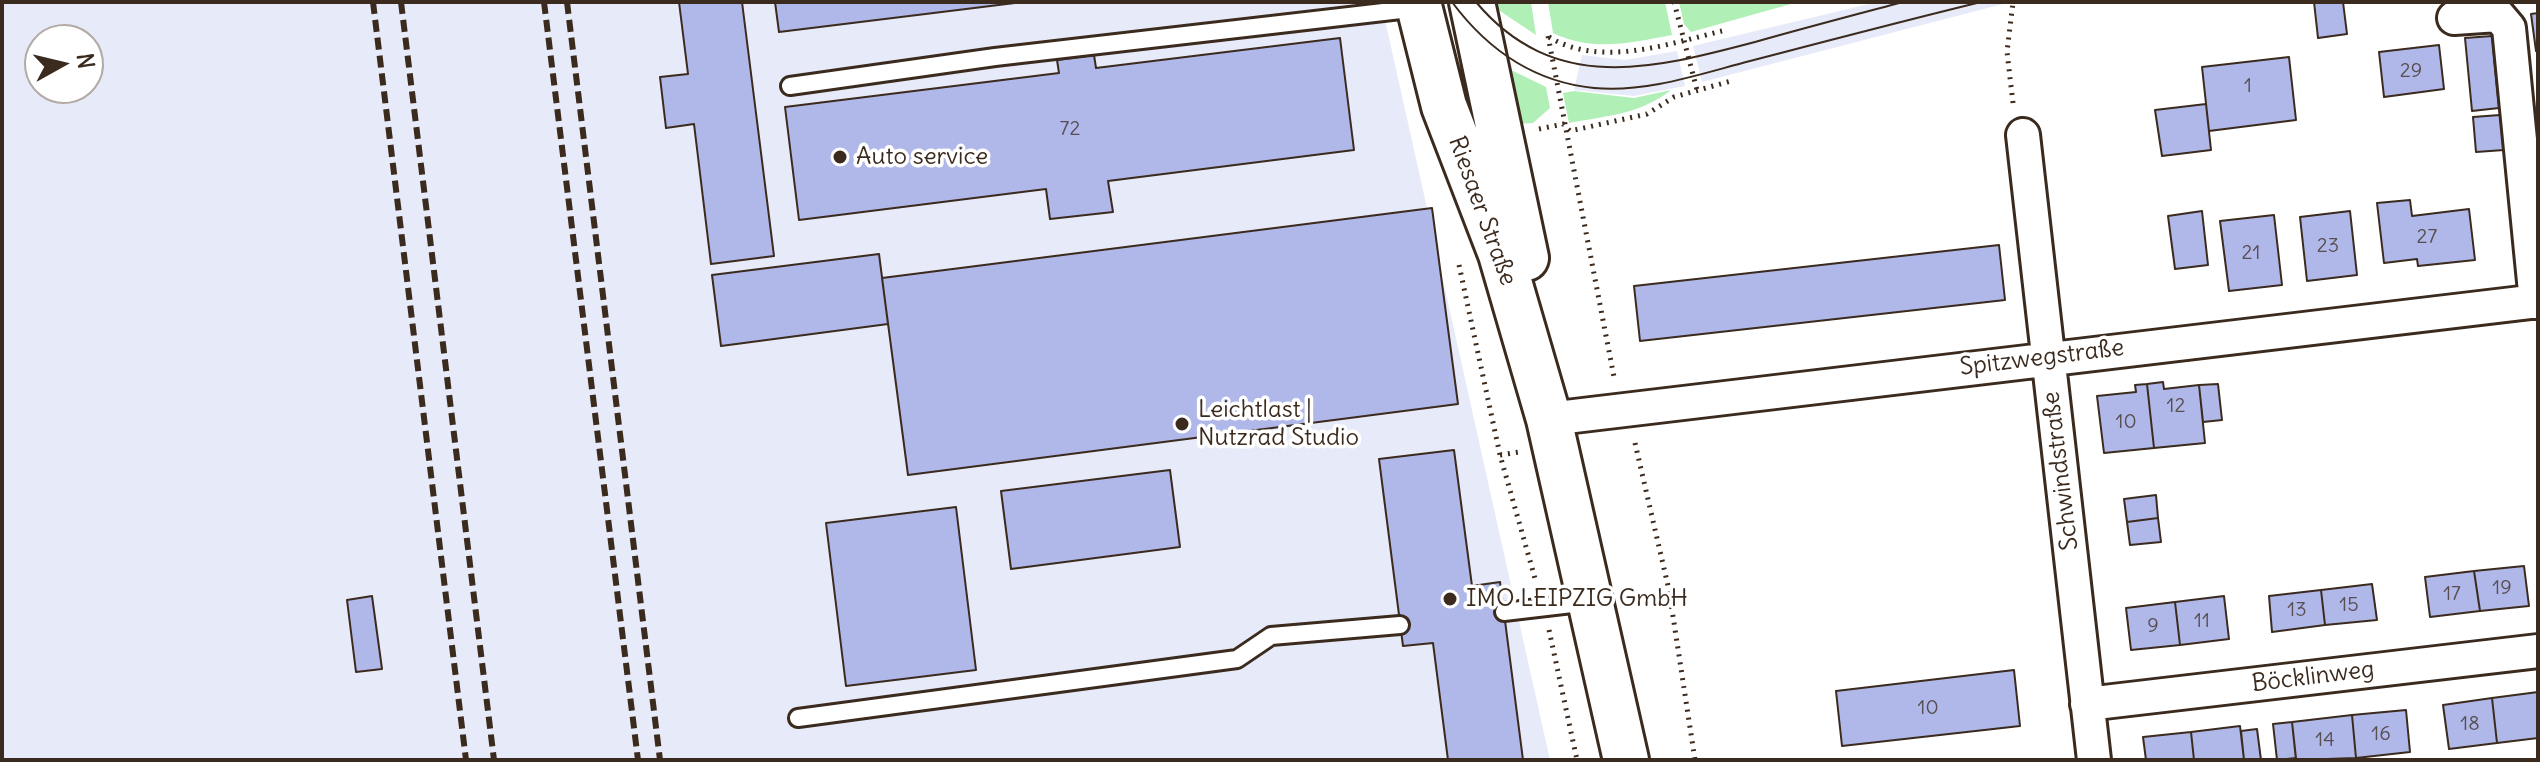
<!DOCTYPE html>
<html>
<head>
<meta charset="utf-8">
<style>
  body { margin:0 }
  #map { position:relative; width:2540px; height:762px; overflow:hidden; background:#fff; font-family:Delius,sans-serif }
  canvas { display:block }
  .frame { position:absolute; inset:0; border:4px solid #3b2a1e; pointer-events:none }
  .north { position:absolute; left:24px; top:24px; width:80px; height:80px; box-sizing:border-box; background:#fff; border:2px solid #b1aaa5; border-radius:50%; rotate:82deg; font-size:22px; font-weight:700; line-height:32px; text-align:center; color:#3b2a1e }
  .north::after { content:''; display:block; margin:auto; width:28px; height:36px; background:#3b2a1e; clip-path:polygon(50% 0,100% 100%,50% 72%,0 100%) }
</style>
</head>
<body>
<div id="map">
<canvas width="2540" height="762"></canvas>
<div class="frame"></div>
<div class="north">N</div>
</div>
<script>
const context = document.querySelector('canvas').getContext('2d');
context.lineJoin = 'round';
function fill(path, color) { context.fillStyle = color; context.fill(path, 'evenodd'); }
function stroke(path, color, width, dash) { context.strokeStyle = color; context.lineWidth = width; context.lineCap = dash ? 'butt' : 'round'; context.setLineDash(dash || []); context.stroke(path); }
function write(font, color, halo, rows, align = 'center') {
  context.font = font + ' Delius,sans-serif'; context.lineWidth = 7; context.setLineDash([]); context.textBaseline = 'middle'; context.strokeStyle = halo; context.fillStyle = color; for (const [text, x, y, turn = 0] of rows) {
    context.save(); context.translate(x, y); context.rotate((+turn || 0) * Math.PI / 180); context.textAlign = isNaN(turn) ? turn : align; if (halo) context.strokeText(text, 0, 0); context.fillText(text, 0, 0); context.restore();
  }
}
const built = new Path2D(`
  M2,2H1381L1550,760H2ZM40,40H88V88H40Z
  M1877,2L2007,3L1702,82L1693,46Z
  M1677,51L1685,86L1634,96L1574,90L1582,55L1625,60Z`);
const green = new Path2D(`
  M1496,2H1531L1536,35L1494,7Z
  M1548,2H1665L1672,35C1630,43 1593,52 1553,33Z
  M1679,2H1798L1691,32L1684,24Z
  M1507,68L1546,87L1550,108L1533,123L1515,124Z
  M1671,90C1641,114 1606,116 1569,123L1563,93L1574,91L1634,98Z`);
const building = new Path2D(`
  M679,2H742L774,256L711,264L694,124L666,128L660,77L688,74Z
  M775,2H1023L779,32Z
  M2314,2H2343L2347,34L2318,38Z
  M2538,13V51H2536L2531,14Z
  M2492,36L2499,108L2472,111L2465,38Z
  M1340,38L1354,150L1108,181L1113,212L1050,219L1046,189L799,220L785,107L1059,73L1057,60L1094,55L1096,68Z
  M2439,45L2444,89L2384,97L2379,52Z
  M2289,57L2296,120L2209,131L2202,67Z
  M2206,104L2211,150L2162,156L2155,110Z
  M2500,115L2504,150L2476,152L2473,117Z
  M2410,200L2412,216L2469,209L2475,260L2418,266L2417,259L2384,263L2377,203Z
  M1432,208L1458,404L908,475L882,278Z
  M2202,211L2208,265L2175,269L2168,216Z
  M2350,211L2357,275L2307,281L2300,217Z
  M2274,215L2282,285L2229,291L2220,221Z
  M1999,245L2005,300L1640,341L1634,286Z
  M879,254L888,324L721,346L712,275Z
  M2163,382L2164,389L2199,385L2205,443L2154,448L2147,384Z
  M2147,384L2154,448L2104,453L2097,396L2136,392L2135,385Z
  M2218,384L2222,420L2203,422L2199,385Z
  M1454,450L1472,586L1500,582L1523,760H1448L1433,643L1403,646L1379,459Z
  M1170,470L1180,547L1011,569L1001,491Z
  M2156,495L2158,518L2127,522L2124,499Z
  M956,507L976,670L846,686L826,523Z
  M2158,518L2161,542L2130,545L2127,522Z
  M2524,566L2529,606L2480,611L2474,571Z
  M2474,571L2480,611L2430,617L2425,577Z
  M2372,584L2377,620L2325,625L2321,590Z
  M2321,590L2325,625L2272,632L2269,596Z
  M372,596L382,669L356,672L347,600Z
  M2224,596L2229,639L2180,645L2175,602Z
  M2175,602L2180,645L2131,650L2126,608Z
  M2014,670L2020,726L1842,746L1836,691Z
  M2538,692V738L2497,743L2492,698Z
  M2492,698L2497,743L2449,749L2443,705Z
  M2406,710L2410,752L2356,758L2352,715Z
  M2352,715L2356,758L2296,760L2292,722Z
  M2292,722L2296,758L2277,760L2273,724Z
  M2240,726L2244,760H2194L2191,732Z
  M2257,729L2261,760H2244L2241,731Z
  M2191,732L2194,760H2146L2143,737Z`);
const path = new Path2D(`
  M1674,2L1697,90
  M1548,36L1614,377
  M1549,37C1600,68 1668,44 1722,31
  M2013,103L2007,52L2013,2
  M1539,129L1563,124L1570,131L1647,114L1674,97L1731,81
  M1459,265L1500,455L1536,582
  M1635,443L1669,590L1695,760
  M1500,455L1519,452
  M1549,630L1577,760`);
const service = new Path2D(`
  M790,86L995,57L1418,8
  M1504,612L1589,602
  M798,718L1237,659L1271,636L1400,625`);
const minor = new Path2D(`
  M2454,18L2498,15L2509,28L2536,302
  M2023,135L2094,760
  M1549,419L2538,301
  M2087,704L2538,651`);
const secondary = new Path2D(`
  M1418,2L1444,106L1501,254L1549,419L1626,760
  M1472,2L1526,258`);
const tram = new Path2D(`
  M1452,2C1487,49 1534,82 1594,88C1646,93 1700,74 1750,61C1827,41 1903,21 1981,2
  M1476,2C1554,95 1653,69 1755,42C1804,28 1854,15 1903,2`);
const rail = new Path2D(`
  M373,2L466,760
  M401,2L494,760
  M544,2L638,760
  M567,2L660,760`);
const markers = [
  [840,157,8,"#3b2a1e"],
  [1182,424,8,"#3b2a1e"],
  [1450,599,8,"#3b2a1e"]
];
const numberNames = [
  ["29",2411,71],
  ["1",2248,86],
  ["72",1070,129],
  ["27",2427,237],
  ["23",2328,246],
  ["21",2251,253],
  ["12",2176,406],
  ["10",2126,422],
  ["19",2502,588],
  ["17",2452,594],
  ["15",2349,605],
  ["13",2297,610],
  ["11",2202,621],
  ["9",2153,626],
  ["10",1928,708],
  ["18",2470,724],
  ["16",2381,734],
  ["14",2325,740]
];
const poiNames = [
  ["Auto service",856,157],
  ["Leichtlast |",1198,410],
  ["Nutzrad Studio",1198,438],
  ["IMO LEIPZIG GmbH",1466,599]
];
const streetNames = [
  ["Riesaer Straße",1482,211,70],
  ["Spitzwegstraße",2042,358,-7],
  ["Schwindstraße",2061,471,-97],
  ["Böcklinweg",2313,677,-7]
];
fill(built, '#e7eaf8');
fill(green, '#b0f0b7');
fill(building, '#b0b8e9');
stroke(building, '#3b2a1e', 2);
stroke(service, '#3b2a1e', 22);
stroke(minor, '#3b2a1e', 38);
stroke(secondary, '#3b2a1e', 50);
stroke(path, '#3b2a1e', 5, [2, 6]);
stroke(service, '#fff', 16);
stroke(minor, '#fff', 32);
stroke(secondary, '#fff', 44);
stroke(tram, '#3b2a1e', 2);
stroke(rail, '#3b2a1e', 6, [12, 6]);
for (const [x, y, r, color] of markers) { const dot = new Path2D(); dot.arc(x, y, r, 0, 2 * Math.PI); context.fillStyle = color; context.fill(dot); stroke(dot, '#fff', 3); }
write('20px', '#584e51', null, numberNames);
write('24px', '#3b2a1e', '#fff', poiNames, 'left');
write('24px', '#3b2a1e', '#fff', streetNames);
</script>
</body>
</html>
